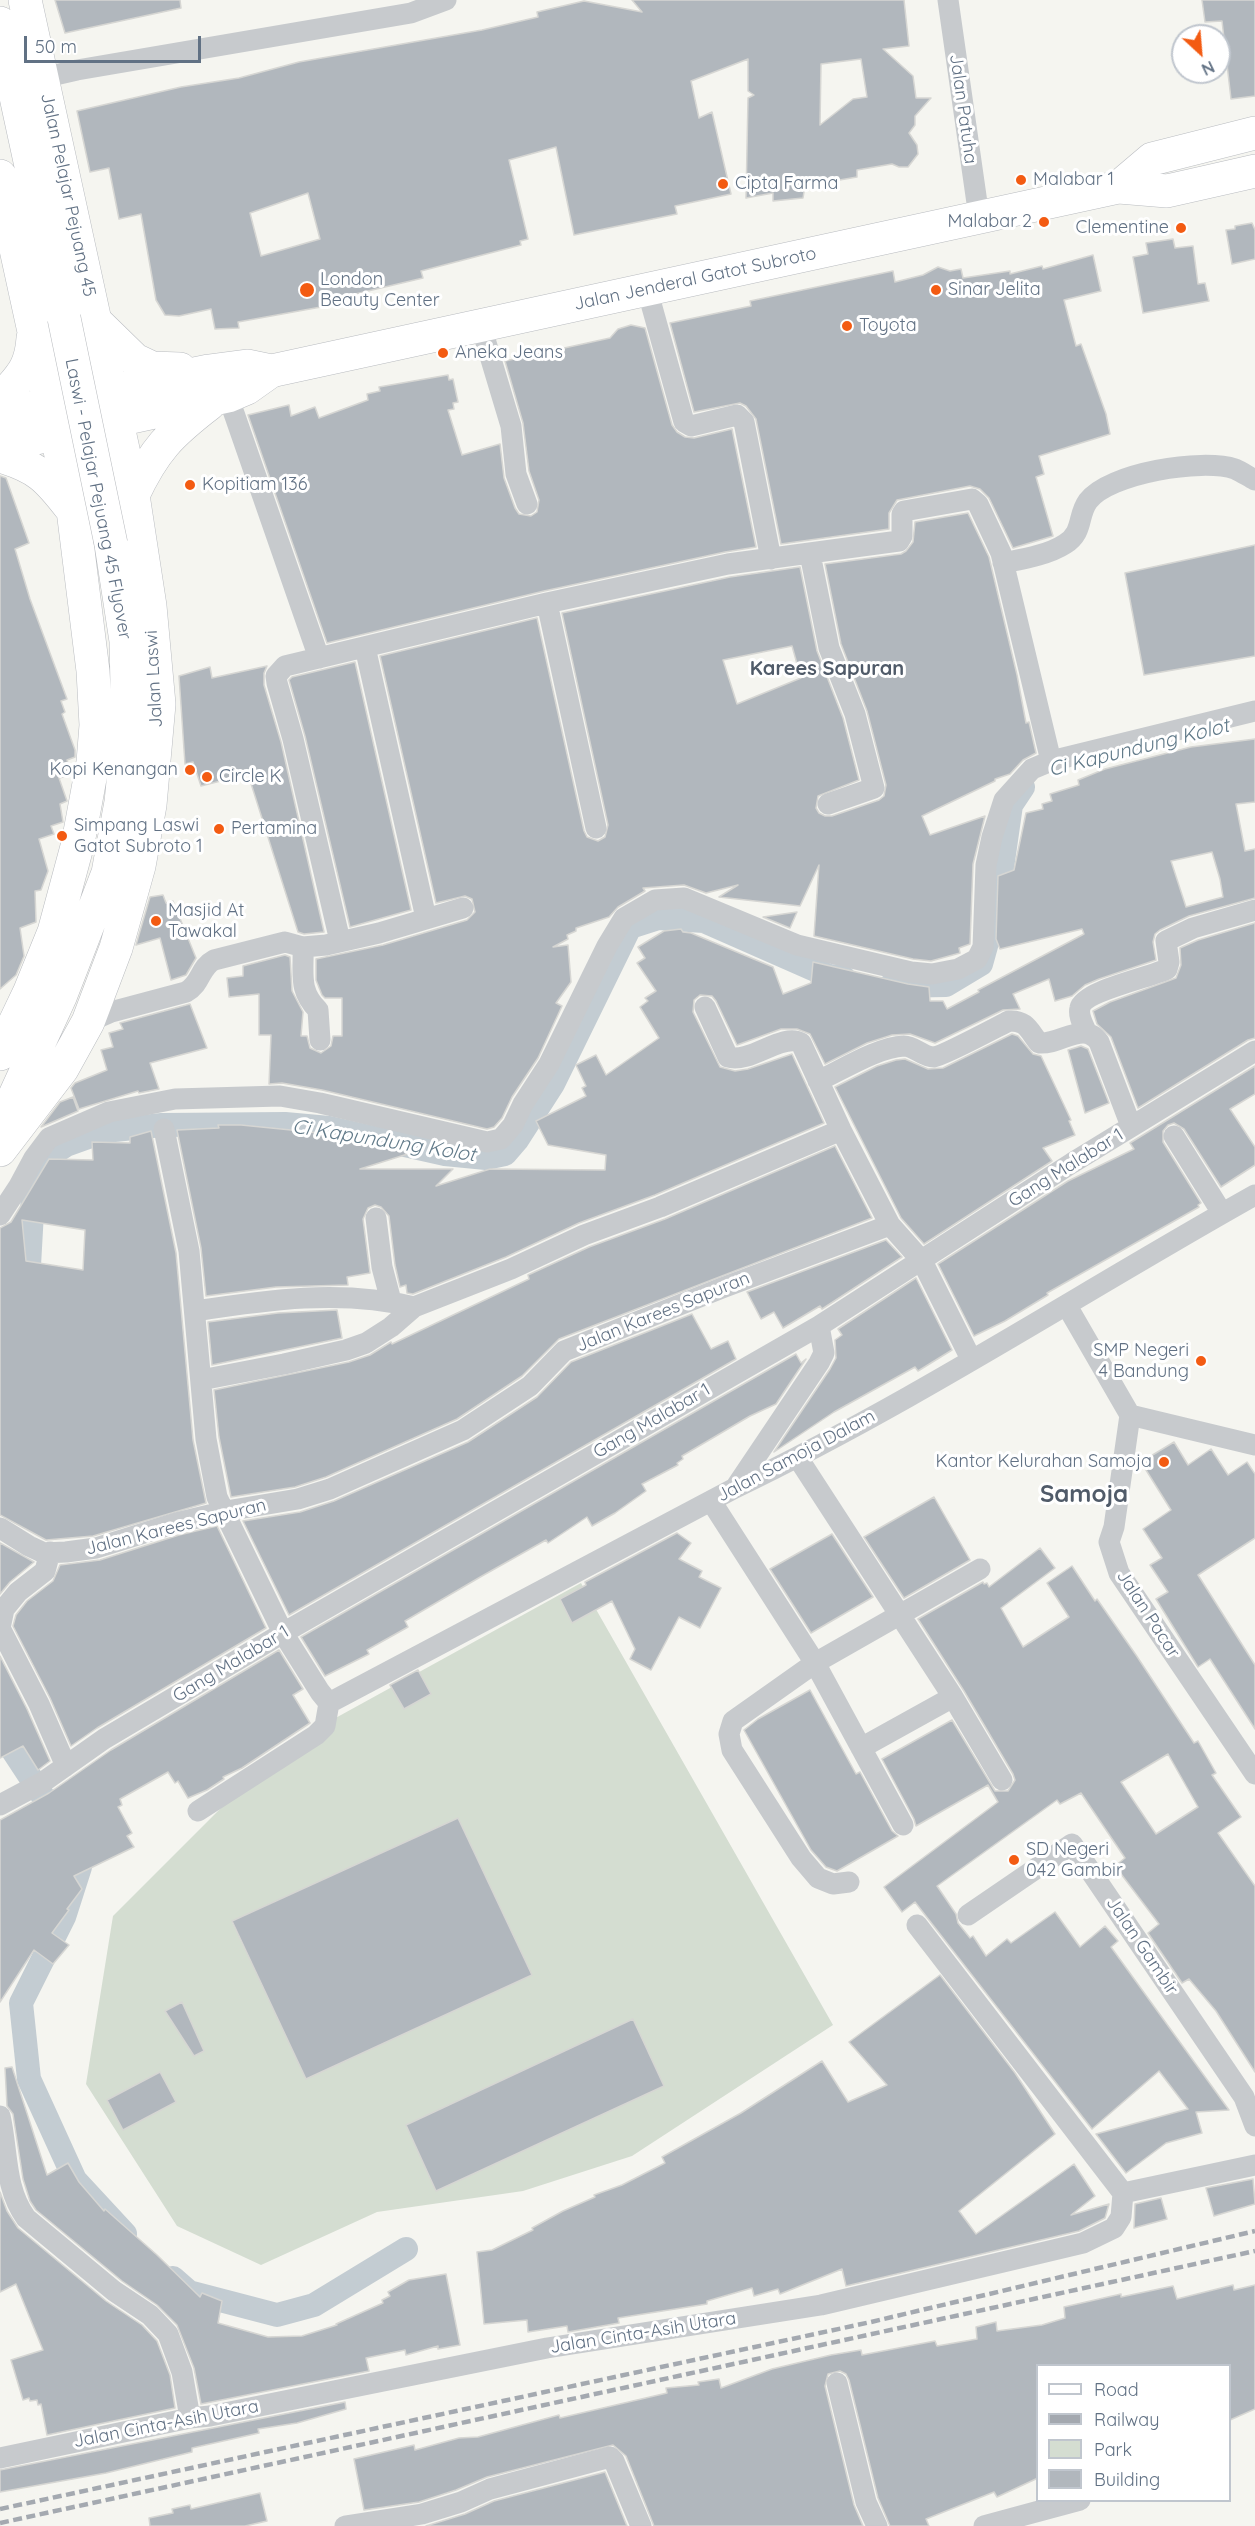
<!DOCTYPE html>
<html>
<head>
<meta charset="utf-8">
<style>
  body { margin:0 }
  #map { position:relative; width:1255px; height:2526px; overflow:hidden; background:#f5f5f0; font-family:Quicksand,sans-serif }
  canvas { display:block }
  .legend { position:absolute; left:1036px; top:2364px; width:195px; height:138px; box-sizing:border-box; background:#fff; border:2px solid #c0c6ce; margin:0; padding:8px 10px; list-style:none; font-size:18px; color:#617184 }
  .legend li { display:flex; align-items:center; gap:12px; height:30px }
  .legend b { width:30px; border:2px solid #c0c6ce }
  .north { position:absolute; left:1171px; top:24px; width:60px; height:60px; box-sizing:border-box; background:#fff; border:2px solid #c0c6ce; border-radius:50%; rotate:154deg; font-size:16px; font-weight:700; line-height:24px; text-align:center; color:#617184 }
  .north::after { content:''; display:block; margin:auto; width:21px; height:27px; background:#f35b12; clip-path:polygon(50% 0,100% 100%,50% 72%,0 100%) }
  .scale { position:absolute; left:24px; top:36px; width:177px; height:27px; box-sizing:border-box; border:3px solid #617184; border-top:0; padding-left:8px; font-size:18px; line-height:21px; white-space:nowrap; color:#617184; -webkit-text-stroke:4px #fff; paint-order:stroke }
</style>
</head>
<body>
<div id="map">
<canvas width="1255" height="2526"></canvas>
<ul class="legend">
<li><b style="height:8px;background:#fff"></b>Road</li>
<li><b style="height:8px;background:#a4a9b0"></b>Railway</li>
<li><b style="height:16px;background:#d4ddd1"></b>Park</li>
<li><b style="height:16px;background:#b1b7bd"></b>Building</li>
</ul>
<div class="north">N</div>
<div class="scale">50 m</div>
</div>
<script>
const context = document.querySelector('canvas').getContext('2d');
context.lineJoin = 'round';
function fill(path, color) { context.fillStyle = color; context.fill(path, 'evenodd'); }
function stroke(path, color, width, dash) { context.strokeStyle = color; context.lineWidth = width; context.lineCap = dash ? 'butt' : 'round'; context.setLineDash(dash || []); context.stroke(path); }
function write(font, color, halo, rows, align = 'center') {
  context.font = font + ' Quicksand,sans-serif'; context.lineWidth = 6; context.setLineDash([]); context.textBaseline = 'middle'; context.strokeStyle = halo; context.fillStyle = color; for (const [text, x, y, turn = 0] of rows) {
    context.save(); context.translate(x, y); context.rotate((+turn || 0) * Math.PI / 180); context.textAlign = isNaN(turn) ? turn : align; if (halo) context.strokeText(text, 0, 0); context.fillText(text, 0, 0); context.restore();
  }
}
const green = new Path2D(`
  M581,1583L833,2025L632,2156L523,2191L377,2212L261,2265L177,2226L86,2084L113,1916L281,1748ZM458,1818L488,1884L352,1867ZM339,1872L369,1939L263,1987L232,1922ZM501,1909L532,1975L395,1957ZM512,2076L436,2191L406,2125Z`);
const canal = new Path2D(`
  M890,986L946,985L981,964L996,910L1011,805L1023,787
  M0,1329L23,1319L27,1301L33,1194L45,1159L66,1145L105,1131L162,1125L285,1124L329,1128L445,1154L486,1158L505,1154L517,1140L553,1084L630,927L658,918L704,921L829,976L844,978
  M0,1731L48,1804
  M70,1846L80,1867L64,1917L21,2003L29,2079L75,2180L125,2234
  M173,2278L189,2292L277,2315L314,2305L406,2249`);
const building = new Path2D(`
  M55,0H180L181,8L65,33Z
  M632,0H904L909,46L883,49L913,76L916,98H931L915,116V125L909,133L917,145L918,154L908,167H899L892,164L857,170V177L805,186L803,198L773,201V193L746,198L748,98L754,95L748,91V59L691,81L699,118L712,112L731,194L675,206L677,214L574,235L556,147L509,160L528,239L520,241L521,245L421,271L423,278L330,300L332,305L238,322L239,328L215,329L211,309L179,316L165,315L156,300L141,214L119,219L109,168L90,172L77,111L181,87L239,78L299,62L482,30L538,17L537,12L584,1L642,12ZM861,59L867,97L853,99L820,125L821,64ZM308,193L320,239L261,256L250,213Z
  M1202,0H1255V96L1231,99L1222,21L1205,22Z
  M1252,223L1255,230V259L1232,264L1226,230L1235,229V226Z
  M1173,239L1175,248L1193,246L1198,284L1205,283L1209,301L1143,313L1133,257L1148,254L1146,243Z
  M1093,255L1101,291L1064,300L1076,346L1081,344L1106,414L1110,434L1039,456L1044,474L1036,477L1053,536L1013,548L989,498L980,489L970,486L897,500L889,513V529L781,544L756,419L746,406L740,403L694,412L670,323L751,306L750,301L893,271L895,282L923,275L938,267L950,271L961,269L963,278L1010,271V274L1042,266L1043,269Z
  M631,325L645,328L672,425L677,432L685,437L694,438L732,429L756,547L725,552L544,591L327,643L248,415L289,405L291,416L315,407L319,418L368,400L367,394L380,391L379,387L448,375L449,380L453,379L458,402L453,403L454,409L448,410L462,455L500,444L504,478L515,508L519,514L531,516L537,512L539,500L529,471L523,423L505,361L610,338L618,329Z
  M0,476L6,478L29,543L15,549L30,599L67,699L61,701L65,712L62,714L75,750V757L67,760L71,775L59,778L67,801L60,804L63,822L51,826L54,834L39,839L48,871L41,890L35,891L36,922L20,928L24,956L16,975L0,989Z
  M968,513L989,557L1017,675L1026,723L1029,722L1036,753L1023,760L1010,774L995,779V781L922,816L930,835L985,816L973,864L970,944L959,948L960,953L931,961L913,959L814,936L819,865L800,906L719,897L738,885L706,893L684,885L643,888L645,891L618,907L609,917L576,928V931L567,935L568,939L553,947L568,945L571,982L556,1003L562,1006L538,1058L512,1097L502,1118L494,1127L487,1129L322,1090L282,1083L269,1084L271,1035H259V994L229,997L227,978L243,976V966L285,955L290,957L292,991L303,1012L301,1036H307L310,1048L321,1053L331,1046L333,1036H342V998H325L322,995L316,980V959L383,945L467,920L475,912L472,899L465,896L436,903L380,656L537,618L584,831L587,837L598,841L605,837L608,825L562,613L730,577L800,567L817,651L843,718L859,780L818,796L816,808L819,813L825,816H832L879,800L884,796L886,785L867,711L841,644L825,564L901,554L906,551L913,542L915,522ZM792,646L801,678L737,704L723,660Z
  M1255,545V656L1144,675L1125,573Z
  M355,662L411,910L350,927L305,736L289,680L292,677Z
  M267,666L264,673V685L281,742L324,932L304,934L298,932L248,774L201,786L193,762L185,764L179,676L210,667L212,678Z
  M1255,739V802L1236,804L1245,851L1255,849V898L1189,916L1160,930L1155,934L1153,942L1156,960L1099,979L1085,985L1072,996L1055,1001L1049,979L1013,994L1020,1009L1003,1010L935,1043L910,1034L892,1035L867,1043L825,1064L810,1034L797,1029H781L737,1045L716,1001L712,996L700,995L694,1000L693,1012L720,1067L735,1071L748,1069L792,1054L824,1123L655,1195L579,1223L506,1257L413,1294L407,1293L406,1285L400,1287L395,1265L389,1216L381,1207L375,1205L368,1208L363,1219L370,1273L347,1277L348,1285L276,1287L206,1296L201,1248L177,1130L219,1128L218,1125H241L311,1132L414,1152L360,1169H453L436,1186L490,1169L605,1170L606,1155L548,1145L536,1121L586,1096L582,1088L586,1086L576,1065L596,1055L606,1075L659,1038L640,1007L648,1001L645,998L656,991L637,963L645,958L638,947L664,931L681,929L683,932L691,933L773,967L783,994L811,983L813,962L908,984L929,987L930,1001H943L947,1009L979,992L978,990L1084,934L1082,929L1000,949L996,939L998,876L1014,870L1026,813L1043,809L1042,804L1052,801L1050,794L1079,785L1078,780L1105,769L1191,747ZM1212,852L1220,879L1223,897L1186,907L1171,861Z
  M163,895L166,903L173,901L196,958L186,975L171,980L160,938L136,945L150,897Z
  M797,912L790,928L763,917Z
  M1255,923V1038L1248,1040L1138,1108L1111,1037L1097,1024L1093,1011L1110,1002L1176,978L1181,965L1180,948L1198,940Z
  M190,1004L207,1048L150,1063L159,1089L139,1093L138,1091L79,1109L71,1088L75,1083L107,1070L101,1050L113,1047L109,1033L123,1029L120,1023Z
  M1012,1034L1018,1036L1033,1054L1041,1056L1071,1120L1069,1121L1075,1135L1043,1148L1052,1161L924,1244L901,1218L835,1087L877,1066L896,1060L905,1059L928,1069L943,1068Z
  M1081,1046L1088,1049L1109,1103L1085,1113L1068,1050Z
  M1255,1066V1094L1230,1109L1255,1147V1165L1221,1187L1184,1129L1174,1123L1168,1125L1163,1131V1142L1201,1203L1198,1205L1199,1207L1047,1293L1048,1295L1005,1321L974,1336L938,1264L1068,1181L1134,1149L1130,1143Z
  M73,1097L78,1111L41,1127L60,1102Z
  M151,1131L176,1253L193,1440L206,1503L93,1536L46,1540L0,1515V1228L11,1222L49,1159L93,1160L92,1142L130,1143V1137ZM22,1220L85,1230L83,1270L26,1261Z
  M835,1146L872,1218L559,1339L522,1376L457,1419L326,1477L295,1487L231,1497L219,1437L214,1390L349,1362L370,1355L391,1342L392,1344L529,1279L528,1275L589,1247L665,1219Z
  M886,1240L902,1257L822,1309L820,1306L783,1328L774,1312L761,1319L747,1292Z
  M916,1278L952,1350L918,1371L915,1367L834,1412L774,1452L830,1369L836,1358L835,1340L842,1335L838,1329Z
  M337,1310L342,1338L212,1365L208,1322L278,1313Z
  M692,1314L711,1349L728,1341L736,1359L289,1615L243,1521L300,1512L334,1501L468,1442L537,1397L571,1362Z
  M796,1354L801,1363L806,1359L776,1404L750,1416L682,1456L683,1459L677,1463L678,1465L642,1484L646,1491L615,1513L592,1526L587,1517L548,1543L546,1540L482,1576L405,1621L408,1627L367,1650L369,1654L325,1676L301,1637Z
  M1174,1442L1188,1465L1211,1449L1228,1475L1247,1462L1255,1474V1538L1198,1575L1255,1665V1729L1210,1659L1198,1667L1156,1599L1168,1592L1150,1565L1162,1558L1143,1529L1171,1510L1141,1462Z
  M934,1497L970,1560L904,1598L864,1537Z
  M217,1526L266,1628L97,1728L71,1746L50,1698L13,1626L16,1615L27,1601L53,1581L60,1565L100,1560L179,1535Z
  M677,1533L691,1543L679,1559L702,1571L699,1577L721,1588L700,1628L679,1617L651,1670L630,1659L635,1649L612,1601L572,1623L560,1599L586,1585L585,1582Z
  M832,1534L873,1597L811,1633L770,1569Z
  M0,1543L34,1562L10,1582L0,1594Z
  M1040,1548L1055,1568L1001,1608L1023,1647L1069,1617L1047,1583L1072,1566L1095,1601L1097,1599L1136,1655L1194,1743L1198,1741L1216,1773L1212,1775L1241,1817L1218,1833L1255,1886V2072L1216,2011L1189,1979L1182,1983L1148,1933L1159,1924L1115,1866L1125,1858L1081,1793L1060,1804L1057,1800L937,1886L956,1914L958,1923L970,1938L973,1936L986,1956L1007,1939L1011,1943L1055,1912L1080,1947L1105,1926L1118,1941L1111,1947L1229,2110L1196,2112L1202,2133L1166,2143L1126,2173L1096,2134L1188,2109L1159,2071L1092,2129L915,1902L902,1912L884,1887L998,1802L988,1785L916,1826L914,1819L882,1759L952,1720L995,1791H1008L1015,1780L1013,1774L964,1691L918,1619L983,1582L984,1584L987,1583L989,1587ZM1168,1754L1198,1807L1156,1834L1121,1782Z
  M279,1650L303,1689L293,1695L310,1723L242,1768L223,1777L224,1779L207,1790L188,1798L178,1781L175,1783L168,1772L120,1799L122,1805L118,1807L132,1833L127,1836L134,1847L74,1876L82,1889L67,1909L69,1910L52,1933L69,1945L53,1964L34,1950L0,2002V1820L49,1793L111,1750Z
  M0,1656L27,1709L50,1761L38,1770L23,1746L0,1758Z
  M418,1670L431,1694L404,1709L390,1685Z
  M810,1690L856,1774L860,1772L892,1831L898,1836L837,1871L826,1867L811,1850L744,1730L758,1719Z
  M458,1818L532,1975L306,2079L232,1921Z
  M940,1975L1015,2073L1055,2134L959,2211L976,2234L1074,2164L1095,2196L1071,2215L1109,2204L1105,2218L1079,2231L846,2286L842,2269L780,2294L778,2289L754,2296L752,2288L707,2301V2304L618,2318L619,2323L568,2332L567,2326L528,2332L527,2320L484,2324L477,2252L492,2250L533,2230L532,2228L563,2211L595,2197L594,2195L622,2185L665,2163L662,2157L741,2113L822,2061L848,2102L887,2085L849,2042Z
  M182,2002L204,2051L194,2056L165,2011Z
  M633,2019L664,2086L436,2191L406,2125Z
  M12,2067L47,2175L68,2163L79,2182L104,2211L105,2209L157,2255L200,2297L202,2293L222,2301L218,2323L268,2337L302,2336L337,2325L336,2324L383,2303L382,2300L390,2296L388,2292L409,2280L446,2274L460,2345L438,2349V2346L406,2355L405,2350L366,2358L369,2371L201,2404L194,2368L177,2325L157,2305L122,2281L36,2210L30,2201L23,2179L13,2114L7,2106L5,2068Z
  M160,2072L176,2102L123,2130L107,2100Z
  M1253,2179L1255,2204L1214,2216L1206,2188Z
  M0,2192L7,2211L18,2228L106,2301L142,2325L157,2341L170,2375L175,2408L47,2435L41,2404L38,2405L37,2400L30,2401L29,2398L23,2400L11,2360L43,2350L16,2284L0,2292Z
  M1161,2198L1167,2219L1134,2228L1135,2204Z
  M1233,2285L1234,2290L1255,2285V2409L1230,2420V2366H1038V2478L997,2497L994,2492L926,2519L929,2526H890L878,2498L849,2380L846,2374L840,2371L828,2374L825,2386L854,2505L863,2526H654L626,2456L613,2445L487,2477L456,2490L419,2502L364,2510L354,2459L414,2445L415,2450L459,2438L478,2437L559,2415L560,2418L667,2393L666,2388L699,2385L698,2382L719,2379L721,2388L772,2369L831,2355L861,2350L862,2355L935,2341L937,2346L977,2339L976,2327L996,2322L997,2331L1042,2325L1065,2318L1064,2307L1121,2294V2297L1173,2286L1177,2299Z
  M345,2402L346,2409L297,2423L258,2429L259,2433L192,2448V2452L106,2473L0,2492V2470Z
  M605,2472L627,2526H426L465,2514L494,2501Z
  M260,2493L267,2521L245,2526H150L149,2518L173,2513L172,2509L190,2505L191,2509Z`);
const street = new Path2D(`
  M948,0L979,217
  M42,78L77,70L411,13L446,0
  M647,289L684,422L691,426L737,415L744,422L771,559
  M481,326L511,426L516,474L527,504
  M228,396L319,658
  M810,554L829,648L855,714L874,788L828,804
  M1003,563C1023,559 1048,555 1065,544C1084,532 1077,516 1088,501C1109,473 1202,458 1235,469C1242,472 1249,477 1255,480
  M547,603L596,828
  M365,647L426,918
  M1051,761L1255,711
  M303,947C304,974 298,990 318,1010L320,1040
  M705,1007L728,1057C750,1064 783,1032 801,1043L841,1130L890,1225L922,1261L971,1359
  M88,1022L111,1012L186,992C202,983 199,968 214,960L277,944L285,942L303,947L326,945L379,933L463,908
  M1086,1031C1083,1024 1078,1016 1080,1008C1083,991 1151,977 1167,969L1169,962L1166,941L1193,928L1255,910
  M818,1081C842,1070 878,1047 904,1046C915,1046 922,1057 934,1057C943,1056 997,1027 1009,1021C1027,1020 1029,1031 1039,1043C1061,1045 1084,1020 1099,1042L1131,1126
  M164,1129L189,1251L206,1439L217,1497L283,1633L320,1692L329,1703
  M1174,1136L1222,1213
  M0,1215L19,1186L34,1158L49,1138L109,1112L175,1099L280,1096L320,1103L487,1142L501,1139L513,1125L523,1104L549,1064L607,946L624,918L655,900L684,898L797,945L911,972L932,974L958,969L977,959L983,947L986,865L992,837L1004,800L1032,769L1051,761L1001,553L978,504L972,499L904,511L902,514V536L899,541L728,564L547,603L285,666L276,676L277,683L293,739L340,941
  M376,1218L382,1267L391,1301
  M1067,1306L1130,1415L1114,1527L1109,1542L1119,1573L1255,1774
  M195,1311C267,1300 341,1289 414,1307
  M201,1380L284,1364L346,1350L366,1343L391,1327L414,1307L511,1269L584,1235L660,1207L841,1130
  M1130,1415L1255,1445
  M798,1458L953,1697L861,1748
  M735,1488L819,1363L824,1353L819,1326
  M711,1501L815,1663L903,1825
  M0,1528L29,1546L44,1553L66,1552L96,1548L176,1523L226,1511L298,1499L330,1489L463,1430L530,1386L564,1351L722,1288L890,1225
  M50,1552L45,1571L18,1592L4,1609L0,1628L39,1704L66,1766
  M953,1697L1002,1780
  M329,1703L735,1488C914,1402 1082,1292 1255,1195
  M0,1805L43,1782L104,1739L283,1633L819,1326L1072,1163L1255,1051
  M198,1811L316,1735L325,1726L329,1703
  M849,1882L833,1884L818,1878L801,1858L732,1750L729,1734L733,1721L815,1663L980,1569
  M968,1915L1072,1844L1244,2097L1255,2126
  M917,1925L1123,2193
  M0,2116C8,2150 4,2188 26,2218L114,2291L150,2315L168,2334L182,2372L190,2418
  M1123,2193L1255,2165
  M837,2383L866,2502L877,2526
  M0,2458L190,2418L210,2416L547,2348L821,2305L1041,2253L1083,2243L1114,2228L1121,2217L1123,2193
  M345,2526L422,2514L461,2502L490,2489L610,2457L614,2461L641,2526
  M984,2526L1080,2500`);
const primary = new Path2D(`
  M0,23L64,318
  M0,176L73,510L93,671L96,725L93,762L78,843L54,932L30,991L0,1054
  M1119,187L1152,159L1255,133
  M95,321L135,360L152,368L180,369
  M0,400C20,377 31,369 33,338
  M0,414L209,371L247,366L271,371
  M0,446L228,396L247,388L271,371L1119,187L1167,191L1255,171
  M0,456C37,467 47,477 70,507
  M133,495C154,450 170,434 209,404
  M0,1128L60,997L108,873L121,802L128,733L126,641L111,544
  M0,1150L62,1069L88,1022L116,948L139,866L150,805L159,704L150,606L133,495L25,0`);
const rail = new Path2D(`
  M0,2509L871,2322L1255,2231
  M0,2523L1255,2251`);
const primaryBridge = new Path2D(`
  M64,318L111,544`);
const markers = [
  [1021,180,6,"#f35b12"],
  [723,184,6,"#f35b12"],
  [1044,222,6,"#f35b12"],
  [1181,228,6,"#f35b12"],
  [307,290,8,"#f35b12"],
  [936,290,6,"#f35b12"],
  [847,326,6,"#f35b12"],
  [443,353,6,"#f35b12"],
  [190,485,6,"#f35b12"],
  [190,770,6,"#f35b12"],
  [207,777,6,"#f35b12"],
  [219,829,6,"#f35b12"],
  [62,836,6,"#f35b12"],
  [156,921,6,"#f35b12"],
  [1201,1361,6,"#f35b12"],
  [1164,1462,6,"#f35b12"],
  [1014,1860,6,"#f35b12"]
];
const streetNames = [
  ["Jalan Patuha",963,109,82],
  ["Jalan Pelajar Pejuang 45",68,195,78],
  ["Jalan Jenderal Gatot Subroto",695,279,-12],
  ["Laswi - Pelajar Pejuang 45 Flyover",98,499,79],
  ["Jalan Laswi",154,679,-93],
  ["Gang Malabar 1",1066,1168,-32],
  ["Jalan Karees Sapuran",663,1312,-22],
  ["Gang Malabar 1",652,1421,-30],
  ["Jalan Samoja Dalam",796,1456,-28],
  ["Jalan Karees Sapuran",176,1527,-14],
  ["Jalan Pacar",1148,1614,57],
  ["Gang Malabar 1",231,1664,-31],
  ["Jalan Gambir",1142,1946,56],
  ["Jalan Cinta-Asih Utara",643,2333,-9],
  ["Jalan Cinta-Asih Utara",166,2424,-11]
];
const poiNames = [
  ["Malabar 1",1033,180],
  ["Cipta Farma",735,184],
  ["Malabar 2",1032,222,"right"],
  ["Clementine",1169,228,"right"],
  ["London",320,280],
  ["Beauty Center",320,301],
  ["Sinar Jelita",948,290],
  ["Toyota",859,326],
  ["Aneka Jeans",455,353],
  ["Kopitiam 136",202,485],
  ["Kopi Kenangan",178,770,"right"],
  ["Circle K",219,777],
  ["Simpang Laswi",74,826],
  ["Gatot Subroto 1",74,847],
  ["Pertamina",231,829],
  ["Masjid At",168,911],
  ["Tawakal",168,932],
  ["SMP Negeri",1189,1351,"right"],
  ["4 Bandung",1189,1372,"right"],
  ["Kantor Kelurahan Samoja",1152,1462,"right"],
  ["SD Negeri",1026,1850],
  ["042 Gambir",1026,1871]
];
const neighbourhoodNames = [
  ["Karees Sapuran",827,669]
];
const waterNames = [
  ["Ci Kapundung Kolot",1139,748,-14],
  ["Ci Kapundung Kolot",384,1141,9]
];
const districtNames = [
  ["Samoja",1084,1495]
];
fill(green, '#d4ddd1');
stroke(canal, '#c3ccd2', 24);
fill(building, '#b1b7bd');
stroke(building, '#d6d6d3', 1.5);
stroke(primary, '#b9bcc0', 34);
stroke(street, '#c7cacd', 21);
stroke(primary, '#fff', 33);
stroke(rail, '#a4a9b0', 4.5, [9, 4.5]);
stroke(primaryBridge, '#b9bcc0', 34, []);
stroke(primaryBridge, '#fff', 33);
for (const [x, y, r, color] of markers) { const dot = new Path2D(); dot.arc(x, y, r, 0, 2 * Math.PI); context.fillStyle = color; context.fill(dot); stroke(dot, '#fff', 2); }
write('18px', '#617184', '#fff', streetNames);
write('18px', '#617184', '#fff', poiNames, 'left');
write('bold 20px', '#505b69', '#fff', neighbourhoodNames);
write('italic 20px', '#617a89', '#fff', waterNames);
write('bold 24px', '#505b69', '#fff', districtNames);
</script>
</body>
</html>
